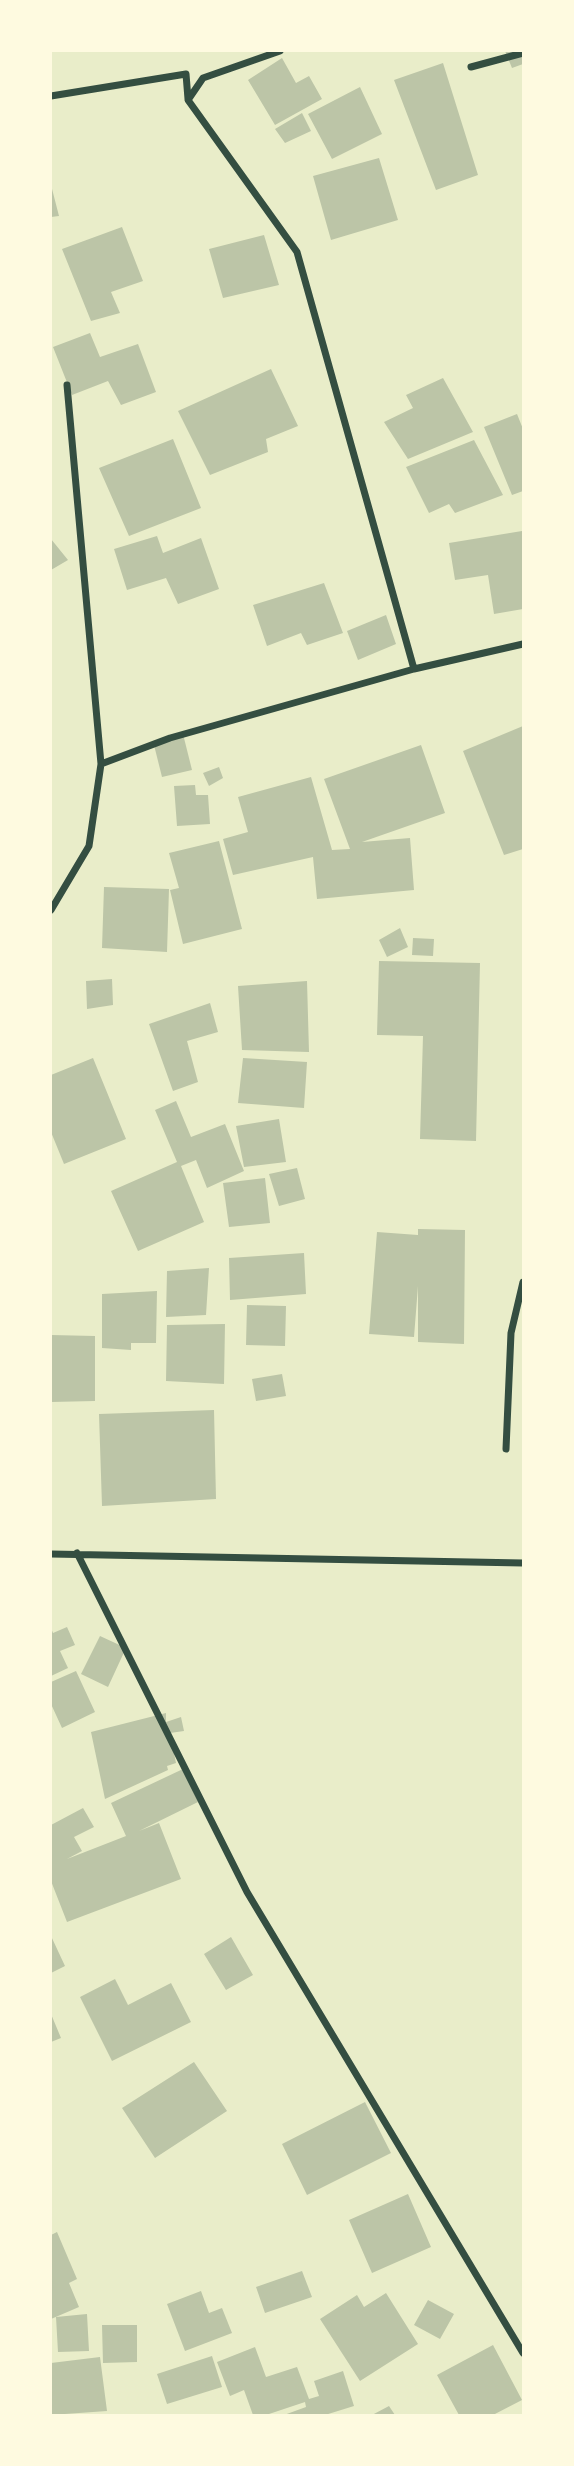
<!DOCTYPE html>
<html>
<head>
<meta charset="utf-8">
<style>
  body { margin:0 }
  #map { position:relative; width:574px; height:2466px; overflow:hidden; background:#e9edc9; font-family:"Archivo Narrow",sans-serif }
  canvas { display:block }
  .frame { position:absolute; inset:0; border:52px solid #fefae0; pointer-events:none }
</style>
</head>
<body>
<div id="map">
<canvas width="574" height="2466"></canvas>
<div class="frame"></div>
</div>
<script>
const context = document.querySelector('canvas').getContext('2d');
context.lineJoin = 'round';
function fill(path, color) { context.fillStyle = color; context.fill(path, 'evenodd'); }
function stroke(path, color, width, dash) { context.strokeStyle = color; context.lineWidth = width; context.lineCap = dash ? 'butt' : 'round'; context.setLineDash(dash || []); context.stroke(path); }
const building = new Path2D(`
  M505,51H523V64L512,68Z
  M282,58L296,83L309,76L322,99L275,125L248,80Z
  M443,63L478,175L436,190L394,80Z
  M360,87L382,134L332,159L308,114Z
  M302,113L311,131L285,143L275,129Z
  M379,158L398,220L331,240L313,176Z
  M51,185L59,216L51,217Z
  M122,227L143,281L111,292L120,313L91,321L62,249Z
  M264,235L279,285L223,298L209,249Z
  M90,333L100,357L138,344L156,392L121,405L108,381L72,395L53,347Z
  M271,369L298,426L266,439L268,452L210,475L178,411Z
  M443,378L473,432L408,459L384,422L413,408L406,395Z
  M517,414L523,429V491L512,495L484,427Z
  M173,439L201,508L129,536L99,468Z
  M474,440L503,495L455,513L449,504L429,513L406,467Z
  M522,531L523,609L494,614L488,575L455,580L449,543Z
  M157,536L163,553L201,538L219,589L178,604L166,578L127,590L114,549Z
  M51,539L68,560L51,570Z
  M324,583L343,633L307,645L301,633L267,646L253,605Z
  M386,615L396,644L358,660L347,631Z
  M523,726V849L504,855L463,751Z
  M183,734L192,770L162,777L153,741Z
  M421,745L445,813L362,842L410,838L414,890L317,899L313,857L233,875L223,839L248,832L238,797L311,777L332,850L350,849L324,779Z
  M219,767L223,778L209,786L203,773Z
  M195,785L196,795H208L210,824L177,826L174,786Z
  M219,841L242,929L183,944L170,890L179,888L169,853Z
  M104,887L169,889L167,952L102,948Z
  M400,928L408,947L387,957L379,940Z
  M413,938L434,939L433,956L412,955Z
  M379,961L480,963L476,1141L420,1139L423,1036L377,1035Z
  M112,979L113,1005L87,1009L86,981Z
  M307,981L309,1052L242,1050L238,986Z
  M210,1003L218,1032L187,1041L198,1082L173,1091L149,1024Z
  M93,1058L126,1139L64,1164L51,1132V1075Z
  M243,1058L307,1062L304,1108L238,1103Z
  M176,1101L191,1137L225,1124L244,1171L207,1188L196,1160L181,1166L204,1222L138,1251L111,1191L177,1162L155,1110Z
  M279,1119L286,1162L244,1167L236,1126Z
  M297,1168L305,1199L279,1206L269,1174Z
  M265,1178L270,1223L229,1227L223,1183Z
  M418,1229L465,1230L464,1344L418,1342V1286L414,1337L369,1334L377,1232L418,1235Z
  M304,1253L306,1294L230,1300L229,1258Z
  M209,1268L206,1315L166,1317L167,1271Z
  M157,1291L156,1343H131V1350L102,1348V1294Z
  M247,1305L286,1306L285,1346L246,1345Z
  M225,1324L224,1384L166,1381L167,1325Z
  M51,1335L95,1336V1401L51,1402Z
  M282,1374L286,1396L256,1401L252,1379Z
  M214,1410L216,1499L102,1506L99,1414Z
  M67,1627L75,1645L60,1651L68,1668L51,1676V1628L53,1633Z
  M100,1636L126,1648L108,1687L81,1674Z
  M76,1671L95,1712L62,1728L51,1704V1682Z
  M166,1713V1722L181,1717L184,1731L170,1733L176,1763L167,1766L168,1770L105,1799L91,1732Z
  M183,1769L198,1802L139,1831L159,1823L181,1879L67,1922L51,1881L52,1840L51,1825L83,1808L94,1827L74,1837L82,1851L67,1859L126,1836L111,1803Z
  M51,1936L65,1966L51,1973Z
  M231,1937L253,1975L226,1990L204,1954Z
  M115,1979L128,2005L171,1983L191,2022L112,2061L80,1997Z
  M51,2014L61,2038L51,2042Z
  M194,2062L227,2111L155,2158L122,2108Z
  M365,2102L391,2153L307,2195L282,2144Z
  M408,2194L431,2247L372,2273L349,2220Z
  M57,2232L77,2279L69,2283L79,2307L51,2319V2235Z
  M302,2271L312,2297L265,2313L256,2287Z
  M201,2291L209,2313L222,2308L232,2333L185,2351L167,2304Z
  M386,2293L418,2344L360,2381L320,2319L357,2295L364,2307Z
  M428,2300L454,2314L440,2339L414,2325Z
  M87,2314L89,2351L58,2352L56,2317Z
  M102,2325H137V2362L103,2363Z
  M493,2345L522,2400L493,2415H459L437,2375Z
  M255,2347L266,2377L297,2367L309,2399L319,2396L314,2381L343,2371L354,2406L325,2415H284L306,2407L305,2402L266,2415H253L244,2390L230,2396L217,2362Z
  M212,2356L222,2387L167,2404L157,2374Z
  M100,2357L107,2411L51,2415V2363Z
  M389,2406L395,2415H372Z`);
const minor = new Path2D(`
  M280,51L203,78L188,100L297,252L414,669
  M471,67L523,53
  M51,96L186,74L188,99
  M67,385L101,764
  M51,910L89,846L101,764L170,738L414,669L523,644
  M506,1449L511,1333L523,1282
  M77,1553L247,1892L523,2353
  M51,1554L523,1563`);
fill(building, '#bcc5a7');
stroke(minor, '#344e41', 7);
</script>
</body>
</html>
